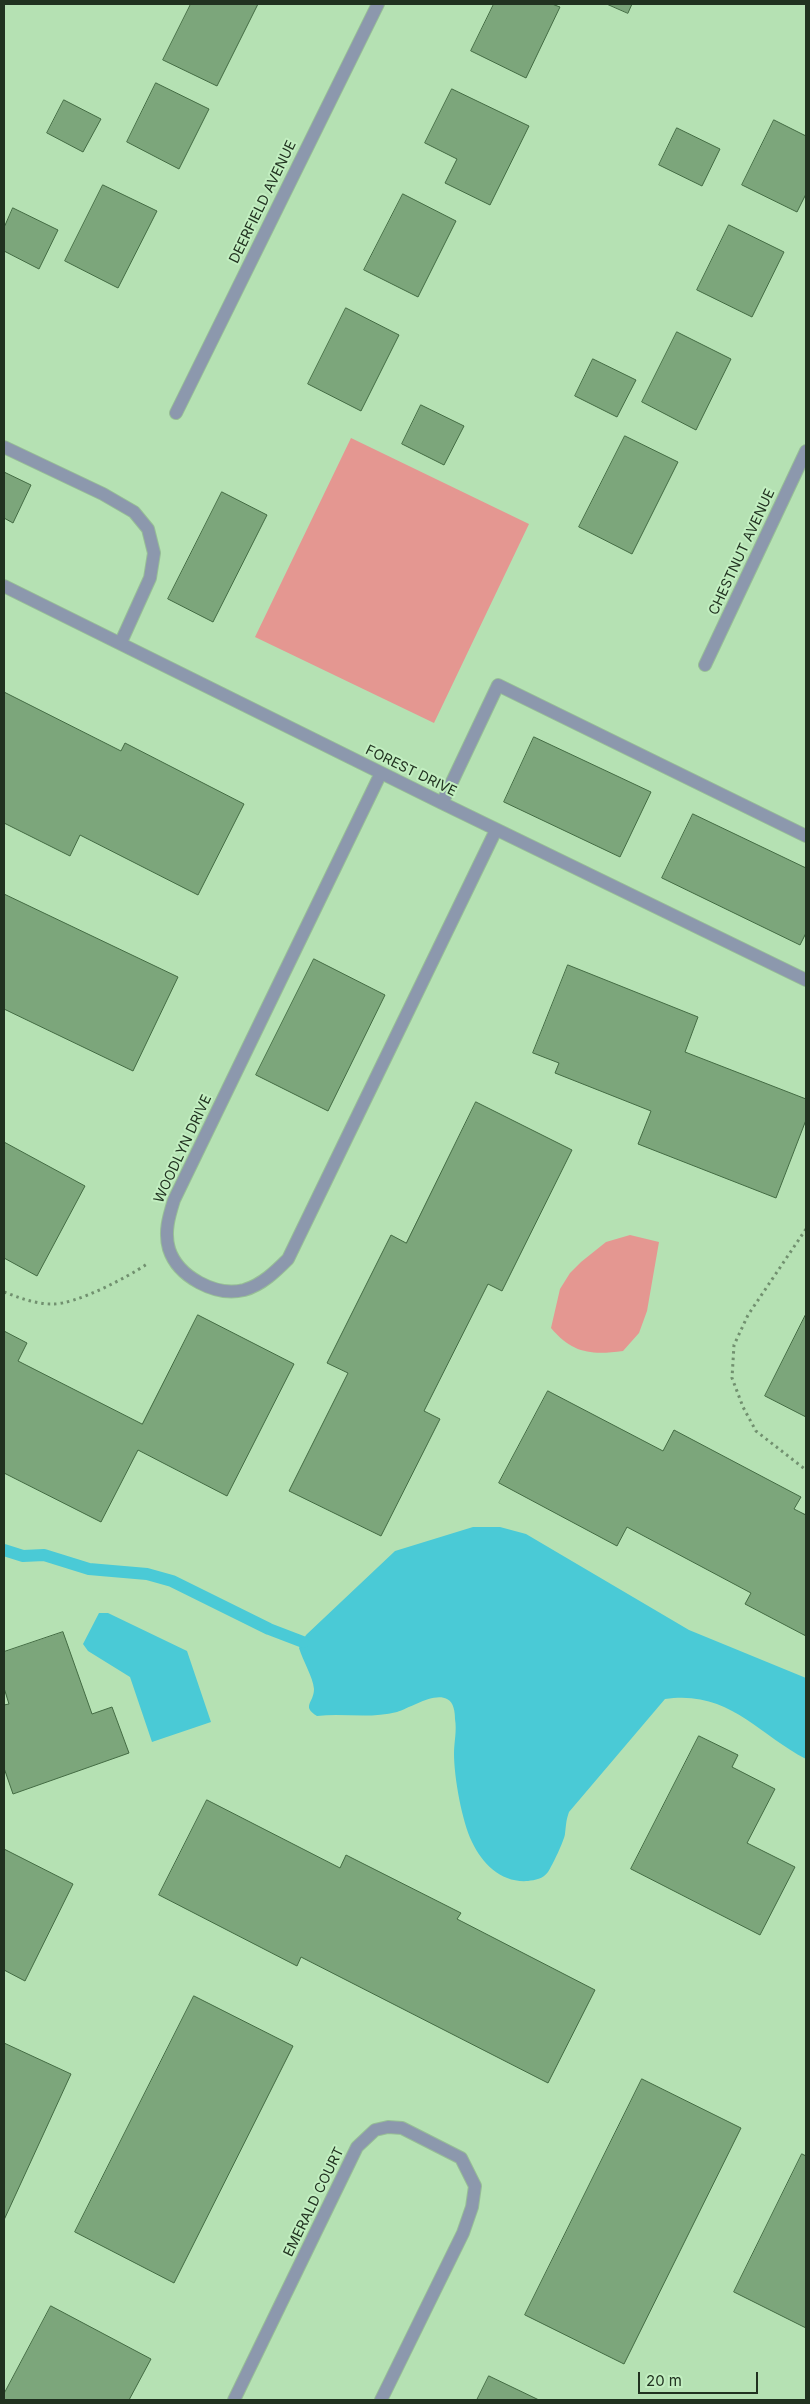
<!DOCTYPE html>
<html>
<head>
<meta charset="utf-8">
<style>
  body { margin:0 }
  #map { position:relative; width:810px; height:2404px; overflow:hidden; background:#b5e1b3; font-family:Inter,sans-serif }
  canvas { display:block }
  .frame { position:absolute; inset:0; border:5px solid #213220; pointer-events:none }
  .scale { position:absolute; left:638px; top:2372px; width:120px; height:22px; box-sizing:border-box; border:2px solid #213220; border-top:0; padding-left:6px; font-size:15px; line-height:18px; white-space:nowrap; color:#213220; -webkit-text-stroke:4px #c2eec0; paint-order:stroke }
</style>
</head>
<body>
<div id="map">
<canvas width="810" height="2404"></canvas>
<div class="frame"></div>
<div class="scale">20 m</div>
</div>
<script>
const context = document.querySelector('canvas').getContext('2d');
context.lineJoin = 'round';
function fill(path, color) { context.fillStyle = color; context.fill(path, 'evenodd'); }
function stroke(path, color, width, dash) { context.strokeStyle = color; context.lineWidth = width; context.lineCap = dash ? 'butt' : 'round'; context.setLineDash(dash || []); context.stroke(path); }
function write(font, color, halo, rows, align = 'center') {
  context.font = font + ' Inter,sans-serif'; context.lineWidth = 4; context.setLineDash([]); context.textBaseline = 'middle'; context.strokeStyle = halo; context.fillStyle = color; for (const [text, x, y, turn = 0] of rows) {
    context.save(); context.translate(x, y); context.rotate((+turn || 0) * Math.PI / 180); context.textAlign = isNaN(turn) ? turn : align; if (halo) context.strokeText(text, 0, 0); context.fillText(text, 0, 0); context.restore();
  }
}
const green = new Path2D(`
  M351,438L529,524L434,723L255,637Z
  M630,1235L659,1242L647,1311L639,1333L623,1351C592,1355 573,1354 551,1328L560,1289L570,1273L581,1262L606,1242Z`);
const water = new Path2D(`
  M473,1527H500L526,1534L689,1630L806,1678V1759C756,1733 729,1690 665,1699L569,1812C566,1820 566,1826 565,1834C564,1841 552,1866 548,1872C543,1879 535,1880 528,1881C502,1883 483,1865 472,1842C462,1821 454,1778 454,1753C454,1742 457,1731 455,1719C455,1713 454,1702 447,1699C434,1692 410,1708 397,1712C370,1719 344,1713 317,1716C301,1706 314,1703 314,1689C313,1677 303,1661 299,1648L306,1635L395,1551Z
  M99,1613H108L187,1651L211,1722L152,1742L130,1677L88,1651L83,1644Z`);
const stream = new Path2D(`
  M4,1550L23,1556L44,1555L89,1569L147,1574L172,1581L269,1629L303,1642`);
const building = new Path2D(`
  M191,4H258L217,86L163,60Z
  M494,4H552L560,7L526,78L471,51Z
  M607,4H632L628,13Z
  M156,83L209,109L179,169L127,142Z
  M452,89L529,126L490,205L445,183L457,159L425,143Z
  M64,100L101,119L83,152L47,133Z
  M774,120L806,136V194L797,212L742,185Z
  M677,128L720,149L702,186L659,165Z
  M103,185L157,211L118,288L65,261Z
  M403,194L456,221L418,297L364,270Z
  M13,208L58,230L39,269L4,251V228Z
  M729,225L784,252L752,317L697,290Z
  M346,308L399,335L361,411L308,384Z
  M677,332L731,359L696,430L642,402Z
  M593,359L636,380L617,417L575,396Z
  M421,405L464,426L444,465L402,444Z
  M625,436L678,462L632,554L579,527Z
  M4,472L31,485L13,523L4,518Z
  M222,492L267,515L213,622L168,599Z
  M4,692L121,751L125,743L244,804L198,895L80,835L70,856L4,823Z
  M534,737L651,792L620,857L504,802Z
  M693,814L806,868V933L800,945L662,878Z
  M4,894L178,977L133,1071L4,1009Z
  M314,959L385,995L328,1111L256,1075Z
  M568,965L698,1017L685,1052L806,1099V1120L776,1198L638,1144L651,1111L555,1073L559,1063L533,1053Z
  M476,1102L572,1150L502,1291L488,1284L424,1411L440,1419L381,1536L289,1491L348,1373L327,1363L391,1235L406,1243Z
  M4,1142L85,1186L37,1276L4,1258Z
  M806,1314V1417L765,1396Z
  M198,1315L294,1364L227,1496L138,1450L101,1522L4,1473V1331L27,1343L18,1361L142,1424Z
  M548,1391L663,1451L674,1430L801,1497L794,1509L806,1515V1636L745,1604L751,1593L627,1527L617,1546L499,1483Z
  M63,1632L92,1714L112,1707L129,1753L13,1794L4,1768V1705L9,1704L4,1688V1652Z
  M699,1736L738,1755L732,1767L775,1789L747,1843L795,1867L760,1935L631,1869Z
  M207,1800L340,1868L346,1855L461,1913L457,1919L595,1990L548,2083L301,1957L297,1966L159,1895Z
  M4,1849L73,1884L25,1981L4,1970Z
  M194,1996L293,2046L174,2283L75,2232Z
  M4,2043L71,2074L4,2220Z
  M642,2079L741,2128L624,2364L525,2315Z
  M802,2154L806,2156V2328L734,2292Z
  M51,2306L151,2359L129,2400H4V2394Z
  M489,2376L539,2400H477Z`);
const path = new Path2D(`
  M806,1229L748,1315L734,1345L732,1378L743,1407L756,1431L806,1470
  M4,1292C20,1298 35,1304 52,1304C75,1305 128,1277 147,1264`);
const street = new Path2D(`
  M176,413L378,4
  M4,447L103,494L134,512L148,529L154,553L150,578L121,642
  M4,586L442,803L806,980
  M705,665L806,451
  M381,773L174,1200C169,1216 164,1232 169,1249C178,1277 216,1297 244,1290C262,1285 276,1271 288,1259L496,830
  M442,803L498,685L806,836
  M234,2400L357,2147L375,2130L388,2127L402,2128L461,2158L475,2186L472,2207L463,2233L381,2400`);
const streetNames = [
  ["DEERFIELD AVENUE",263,202,-64],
  ["CHESTNUT AVENUE",742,552,-65],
  ["FOREST DRIVE",411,771,26],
  ["WOODLYN DRIVE",183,1149,-65],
  ["EMERALD COURT",314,2202,-64]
];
fill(green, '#e49791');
fill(water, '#4acad6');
stroke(stream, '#4acad6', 12);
fill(building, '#7ca67b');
stroke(building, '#436b43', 1);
stroke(street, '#97be96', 14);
stroke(path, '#71906f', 3, [2.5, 4]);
stroke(street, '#8c98ad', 12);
write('14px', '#213220', '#c2eec0', streetNames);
</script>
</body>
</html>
